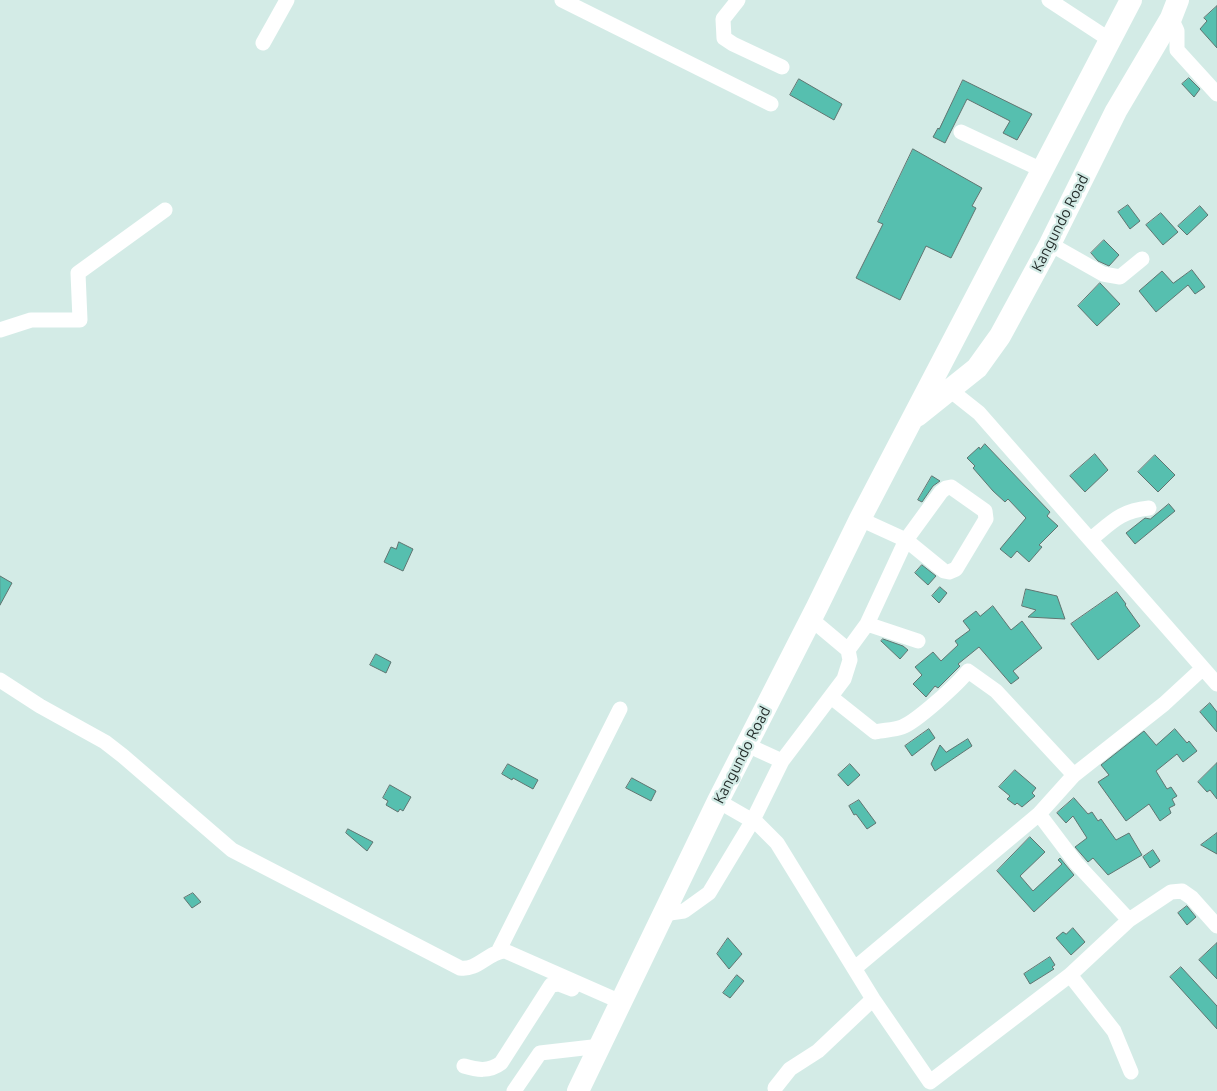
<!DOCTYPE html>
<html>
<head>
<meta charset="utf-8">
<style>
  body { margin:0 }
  canvas { display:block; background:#d3ebe6 }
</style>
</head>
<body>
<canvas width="1217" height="1091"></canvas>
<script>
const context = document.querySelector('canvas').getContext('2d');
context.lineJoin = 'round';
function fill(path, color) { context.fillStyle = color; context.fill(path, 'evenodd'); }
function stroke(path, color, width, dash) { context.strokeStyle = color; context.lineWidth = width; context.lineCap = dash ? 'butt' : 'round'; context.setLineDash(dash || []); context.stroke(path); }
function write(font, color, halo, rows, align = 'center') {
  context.font = font + ' Ubuntu,sans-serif'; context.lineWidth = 4.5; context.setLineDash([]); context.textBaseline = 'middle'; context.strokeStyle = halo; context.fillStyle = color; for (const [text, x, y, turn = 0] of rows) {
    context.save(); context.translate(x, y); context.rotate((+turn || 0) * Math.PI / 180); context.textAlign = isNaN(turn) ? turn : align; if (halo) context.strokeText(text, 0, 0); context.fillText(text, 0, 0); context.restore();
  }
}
const building = new Path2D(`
  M1217,6V48L1200,29L1207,21L1204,18Z
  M1189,78L1200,89L1194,97L1182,84Z
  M799,79L842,104L834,120L790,95Z
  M963,80L1032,114L1017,140L1003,133L1010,121L967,99L945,143L933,137L938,128L939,129Z
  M913,149L982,188L972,206L976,208L951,258L926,246L900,300L856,278L883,224L878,222Z
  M1128,205L1140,221L1130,229L1118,212Z
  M1200,206L1208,215L1187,235L1178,226Z
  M1161,213L1178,232L1163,245L1146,225Z
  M1104,240L1119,255L1109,266L1098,261L1091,253Z
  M1192,270L1205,287L1195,294L1188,285L1156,312L1139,291L1162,271L1173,283Z
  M1100,283L1120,304L1097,326L1078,306Z
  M985,444L1050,512L1047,516L1058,526L1039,545L1042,547L1029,562L1017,551L1011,558L1000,549L1026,518L1008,499L1005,502L993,491L973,468L975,466L967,458L979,447L980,449Z
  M1095,454L1108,470L1085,492L1070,476Z
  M1155,455L1175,475L1158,492L1138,472Z
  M932,476L940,481L933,486L922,502L918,500Z
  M1169,504L1175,511L1135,544L1126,533L1145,518L1150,519Z
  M399,542L413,549L403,571L384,562L391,547L396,549Z
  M922,565L936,576L928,585L915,573Z
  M0,576L12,583L0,605Z
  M940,587L947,593L939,603L932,596Z
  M1026,589L1057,596L1065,619L1028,617L1036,610L1022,606Z
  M1117,592L1126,604L1125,605L1140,626L1098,660L1071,624Z
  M993,606L1011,630L1022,621L1042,648L1013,671L1019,678L1011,684L979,647L958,664L960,666L938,688L935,686L926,697L913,684L922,675L915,667L933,652L941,661L958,645L955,641L970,630L963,621L976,611L980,616Z
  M883,639L903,646L908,650L900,659L881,641Z
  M376,654L391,662L386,673L370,665Z
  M1210,703L1217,712V732L1200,712Z
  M929,729L935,738L912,756L905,746Z
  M1175,729L1187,743L1189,741L1197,751L1183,762L1177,754L1156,771L1167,789L1171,787L1177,796L1172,799L1175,805L1169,808L1171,813L1160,821L1149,804L1126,821L1098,782L1109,775L1101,765L1144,731L1156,745Z
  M968,739L972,746L935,771L931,764L940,745L946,752Z
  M1217,763V799L1210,790L1207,792L1198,782Z
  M508,764L538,780L533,789L513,778L512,780L502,774Z
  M850,764L860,775L848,786L838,775Z
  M1015,770L1036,788L1032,793L1035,796L1022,807L1017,803L1015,805L1007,799L1010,796L999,787Z
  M632,778L656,791L651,801L626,788Z
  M390,785L411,797L403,811L400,809L398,812L386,805L388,801L383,798Z
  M1074,798L1088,814L1092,812L1098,821L1101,819L1116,840L1129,833L1142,855L1108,875L1093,858L1088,862L1075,847L1087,838L1073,816L1066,823L1057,813Z
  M859,800L876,823L867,829L856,814L854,815L849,806Z
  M348,829L373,842L367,851L346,833Z
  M1217,833V854L1201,845Z
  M1030,837L1045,852L1020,876L1033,891L1062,864L1058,860L1060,858L1074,875L1034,912L997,871Z
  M1153,850L1160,861L1150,868L1143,857Z
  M193,893L201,902L192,908L184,898Z
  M1187,906L1196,917L1187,925L1178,913Z
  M1073,928L1085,942L1071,955L1056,938L1063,932L1066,934Z
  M728,938L742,954L729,969L717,954Z
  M1217,943V979L1199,960Z
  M1050,957L1055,965L1052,967L1054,969L1030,984L1024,974Z
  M1181,967L1217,1006V1029L1170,977Z
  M737,975L744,981L730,998L723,993Z`);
const minor = new Path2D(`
  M562,0L771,104
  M738,0L723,19L724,38L733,44L782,67
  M1049,0L1110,40
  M1171,18L1177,31V50L1217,94
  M263,43L287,0
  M961,132L1042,170
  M1050,244L1103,274L1120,277L1142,259
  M0,330L31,320H80L78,273L165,210
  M950,390L979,413L1217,684
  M1091,539C1112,522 1120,511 1149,508
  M867,624L918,641
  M848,650L867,624L906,540L941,492L946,488L951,487L985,511L986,519L956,569L949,572L944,571L906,540L860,519
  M0,680L40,706L105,742L123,756L232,850L460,968C477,971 488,952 505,951L621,1002
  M831,697L875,732C884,730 894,730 902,727C916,722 958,684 968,671L996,691L1074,775
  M747,745L782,761
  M718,801L758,824L777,843L873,999L930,1082L1070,975L1129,920L1171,892L1182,891L1192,898L1217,926
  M1039,814L1074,775L1164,704L1203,668
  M663,914L684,911L709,893L753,820L782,761L844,679L850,660L848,650L811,619
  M498,952L620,709
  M855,968L1039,814L1076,863L1129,920
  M1070,975L1114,1031L1131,1072
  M464,1066C477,1070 489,1072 501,1063L551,985L559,984L572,989
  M775,1088L790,1069L818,1051L873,999
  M514,1091L540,1053L601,1046`);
const highway = new Path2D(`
  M917,416L977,368L1000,336L1050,244L1116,111L1171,18L1178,0
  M578,1091L718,801L817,607L860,519L1131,0`);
const streetNames = [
  ["Kangundo Road",1060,223,-63],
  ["Kangundo Road",742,755,-63]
];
fill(building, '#56bfaf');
stroke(building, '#607571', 1);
stroke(minor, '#fff', 15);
stroke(highway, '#fff', 22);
write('15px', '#242d2b', '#d3ebe6', streetNames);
</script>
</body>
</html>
